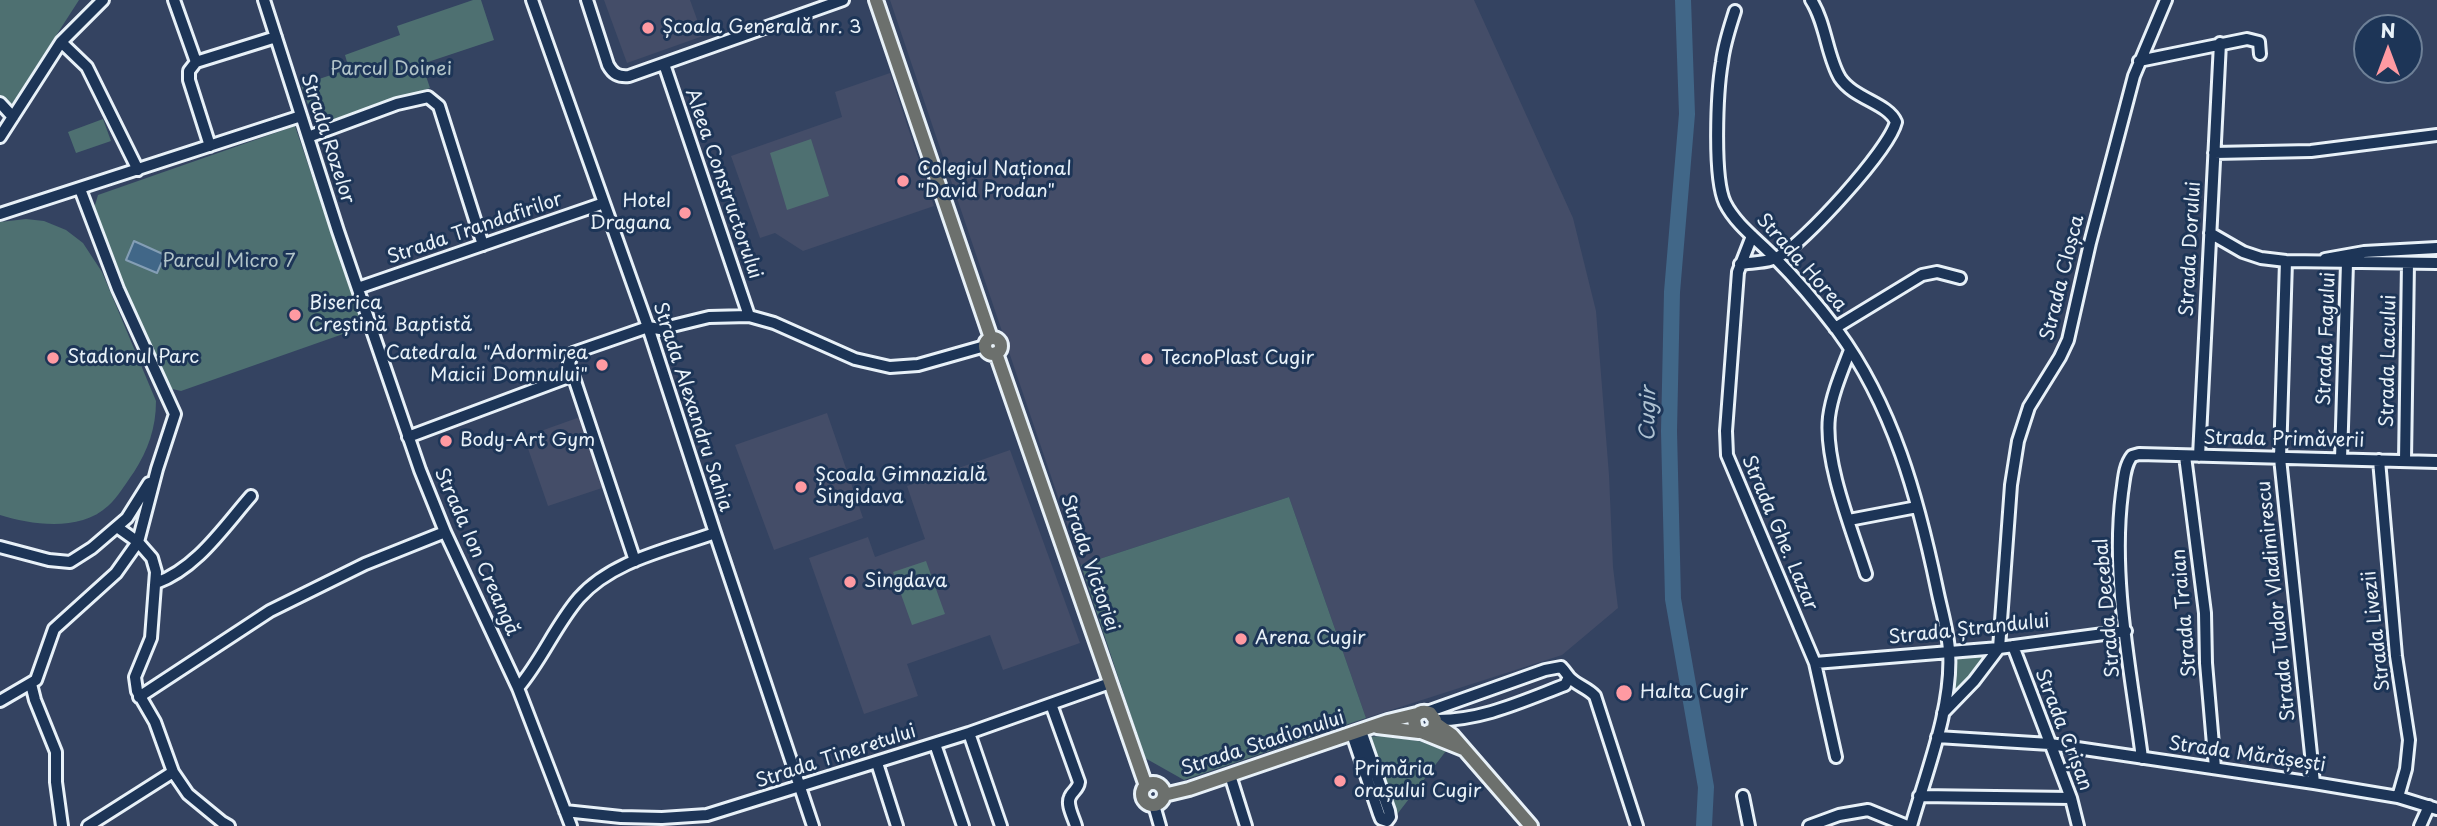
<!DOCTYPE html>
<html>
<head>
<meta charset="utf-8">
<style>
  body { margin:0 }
  #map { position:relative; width:2437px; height:826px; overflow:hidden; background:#344361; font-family:"Playpen Sans",sans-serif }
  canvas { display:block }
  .north { position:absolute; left:2353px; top:14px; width:70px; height:70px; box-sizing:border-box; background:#1d3557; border:2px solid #6e8097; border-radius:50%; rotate:0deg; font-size:19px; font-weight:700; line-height:28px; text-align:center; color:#e8f1f8 }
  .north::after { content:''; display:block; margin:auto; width:24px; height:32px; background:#ff9aa2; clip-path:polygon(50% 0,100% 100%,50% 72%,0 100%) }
</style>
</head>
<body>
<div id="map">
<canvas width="2437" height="826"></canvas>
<div class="north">N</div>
</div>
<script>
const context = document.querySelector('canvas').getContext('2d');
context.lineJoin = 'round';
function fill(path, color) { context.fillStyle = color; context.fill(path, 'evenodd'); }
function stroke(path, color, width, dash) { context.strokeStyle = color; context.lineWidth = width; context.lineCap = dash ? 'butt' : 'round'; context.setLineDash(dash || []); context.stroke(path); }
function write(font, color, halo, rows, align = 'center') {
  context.font = font + ' "Playpen Sans",sans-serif'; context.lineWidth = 6; context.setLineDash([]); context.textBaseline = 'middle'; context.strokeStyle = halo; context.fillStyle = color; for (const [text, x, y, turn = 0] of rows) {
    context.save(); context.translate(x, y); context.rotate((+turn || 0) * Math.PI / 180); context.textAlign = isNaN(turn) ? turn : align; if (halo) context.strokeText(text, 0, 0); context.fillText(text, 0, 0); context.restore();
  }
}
const built = new Path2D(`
  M604,0H690L703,36L627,63Z
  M890,0H1474L1573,218L1596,311L1609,475L1613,567L1618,608L1562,655L1366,718L1289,497L1081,565Z
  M890,73L934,206L803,251L775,233L760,238L731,156L842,117L835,92Z
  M827,413L863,518L774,550L735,445Z
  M580,417L605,487L548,506L524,437Z
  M1010,450L1080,643L1003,670L990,635L907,664L918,696L864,714L809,558L868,537L875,557L925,539L907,486Z`);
const green = new Path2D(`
  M0,0H79L10,107L0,95Z
  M473,0H481L494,40L422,64L430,88L316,127L301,85L349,69L345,55L400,35L397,26Z
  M103,119L111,141L76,153L68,132Z
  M295,126L363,327L181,391L164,387L92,215L98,195Z
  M811,139L829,196L787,210L770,153Z
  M26,219L44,221L66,230L83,243L102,272L156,401C156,428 148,450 134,472C126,483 118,497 108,506C80,532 32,525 0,515V222Z
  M1289,497L1366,718L1184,780L1145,758L1081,565Z
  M926,561L945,614L912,625L893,572Z
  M1984,656L1953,697L1956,657Z
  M1382,736L1419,741L1446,751L1395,817L1366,737Z`);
const water = new Path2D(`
  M134,241L165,255L157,273L126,260Z`);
const river = new Path2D(`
  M1683,0L1687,114L1672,292L1669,431L1673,599L1706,787L1704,826`);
const minor = new Path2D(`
  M174,0L196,62L189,71V80L210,146
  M264,0L338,231L420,470L445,532L518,688L571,826
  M532,0L648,327L715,533L813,826
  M587,0L608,65C613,74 618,77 629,76L843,0
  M1735,11C1730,27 1724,44 1722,62C1717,91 1713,178 1725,203C1736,225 1759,241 1775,258C1797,280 1818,305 1837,330C1893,406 1918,498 1937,589C1941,609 1948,631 1949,651C1953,706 1926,773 1911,826
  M61,42L87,67L138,170
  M2139,61L2247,39L2259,42L2260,54
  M196,62L276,37
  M664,64L749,316
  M0,103L13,117
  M0,137L61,42L103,0
  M308,137L397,104L428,97L439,106L483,245
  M2214,153L2311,151L2437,135
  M80,189L118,289L175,414L157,469L138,542L152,558L156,572L151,638L135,677L137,691L155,722L173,772L188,794L222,822L229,826
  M0,214L301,116
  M2210,233L2243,252L2261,258L2286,261L2437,263
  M1752,236L1738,272L1726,431L1727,455L1815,663L1836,757
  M2325,259L2364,252L2437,248
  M2286,261L2280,458L2314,783
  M1740,264C1751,262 1768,263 1778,257C1804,243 1889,150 1896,122C1888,103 1854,99 1840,78C1827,57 1826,23 1811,0
  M358,288L604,203
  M648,327L660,329L709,317L749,316L774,323L855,359L890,367L918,365L985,346
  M1835,328L1922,275L1937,272L1960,278
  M1850,350C1842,371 1832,394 1829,417C1824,462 1852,530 1866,574
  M408,437L571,376
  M2185,456L2205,613L2206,663L2215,768
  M2199,456L2220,43
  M2341,459L2347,263
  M2379,460L2396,656L2409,740L2406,769L2398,797
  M2405,460L2408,263
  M1849,520L1917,507
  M0,547L49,560L70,562L92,548L127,518L149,483
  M635,561L569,363L573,353L648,327
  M156,583C197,568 223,528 251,496
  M2013,646L2071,798L2078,826
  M1815,663L1999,648L2126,631
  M31,684L35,700L56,752V782L62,826
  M518,688C542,660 555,626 579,598C613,560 668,550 715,533
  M139,697L270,611L365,564L445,532
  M0,701L36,680L54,629L116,573L138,542L117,527
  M1051,704L1079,782C1078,790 1073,790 1070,797C1066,805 1074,818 1076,826
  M1427,712L1545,670L1561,667C1564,670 1566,673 1569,677C1576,685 1588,688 1595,696L1637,826
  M1943,713L1974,681L1999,648L2011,485L2018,441L2029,407L2060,357L2068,340L2090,243L2134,76L2166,0
  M1435,720C1481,721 1523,701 1565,685L1569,677
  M969,733L1001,826
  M1352,734L1379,814L1381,819L1387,821L1390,817L1389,811L1361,731
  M1937,737L2050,744L2314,783L2398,797L2437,809
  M935,744L963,826
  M2142,758C2131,672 2111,579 2122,493C2124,481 2124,466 2132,456L2139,454L2437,462
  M877,763L897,826
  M1230,775L1246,826
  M1743,796L1749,826
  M1919,796L2071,798
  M1154,805L1160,826
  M565,811L621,817L662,818L707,815L969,733L1110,683
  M88,826L173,772
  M1809,826L1839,815L1868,810L1907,826
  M2420,826L2429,806`);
const major = new Path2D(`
  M876,0L991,338
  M985 346a8 8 0 1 1 16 0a8 8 0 1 1-16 0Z
  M996,353L1146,786
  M1435,723L1452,735L1531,826
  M1377,727L1419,732
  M1426,733L1434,729L1435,720L1430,713C1422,710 1416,713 1414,720L1416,730L1463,749
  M1142 794a11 11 0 1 1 22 0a11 11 0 1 1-22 0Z
  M1164,795L1189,789L1388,721L1417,714`);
const markers = [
  [648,28,7,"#ff9aa2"],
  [903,181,7,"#ff9aa2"],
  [685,213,7,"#ff9aa2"],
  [295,315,7,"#ff9aa2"],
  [53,358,7,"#ff9aa2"],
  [1147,359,7,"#ff9aa2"],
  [602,365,7,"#ff9aa2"],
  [446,441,7,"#ff9aa2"],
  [801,487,7,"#ff9aa2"],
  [850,582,7,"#ff9aa2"],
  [1241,639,7,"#ff9aa2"],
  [1624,693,9,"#ff9aa2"],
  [1340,781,7,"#ff9aa2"]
];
const poiNames = [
  ["Școala Generală nr. 3",662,28],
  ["Colegiul Național",917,170],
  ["\"David Prodan\"",917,192],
  ["Hotel",671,202,"right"],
  ["Dragana",671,224,"right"],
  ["Biserica",309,304],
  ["Creștină Baptistă",309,326],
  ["Catedrala \"Adormirea",588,354,"right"],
  ["Maicii Domnului\"",588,376,"right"],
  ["Stadionul Parc",67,358],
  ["TecnoPlast Cugir",1161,359],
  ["Body-Art Gym",460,441],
  ["Școala Gimnazială",815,476],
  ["Singidava",815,498],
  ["Singdava",864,582],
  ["Arena Cugir",1255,639],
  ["Halta Cugir",1640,693],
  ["Primăria",1354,770],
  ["orașului Cugir",1354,792]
];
const parkNames = [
  ["Parcul Doinei",391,70],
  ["Parcul Micro 7",229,262]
];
const streetNames = [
  ["Strada Rozelor",327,139,72],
  ["Aleea Constructorului",723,184,71],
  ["Strada Trandafirilor",475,229,-19],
  ["Strada Dorului",2191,249,-87],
  ["Strada Horea",1801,263,48],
  ["Strada Cloșca",2063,278,-76],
  ["Strada Fagului",2327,339,-88],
  ["Strada Lacului",2389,361,-89],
  ["Strada Alexandru Sahia",692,407,72],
  ["Strada Primăverii",2284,440,1],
  ["Strada Ghe. Lazar",1779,533,67],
  ["Strada Ion Creangă",476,552,66],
  ["Strada Victoriei",1089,563,71],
  ["Strada Tudor Vladimirescu",2277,601,-96],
  ["Strada Decebal",2108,608,-95],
  ["Strada Traian",2185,613,-95],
  ["Strada Ștrandului",1969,630,-6],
  ["Strada Livezii",2377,631,-97],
  ["Strada Crișan",2063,730,69],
  ["Strada Stadionului",1263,744,-18],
  ["Strada Mărășești",2247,755,8],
  ["Strada Tineretului",836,757,-18]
];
const waterNames = [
  ["Cugir",1649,414,-89]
];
fill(built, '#444d68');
fill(green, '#4e7071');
fill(water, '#416788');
stroke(water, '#849eb5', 2);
stroke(river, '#416788', 16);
stroke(minor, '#e8f1f8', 16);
stroke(major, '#e8f1f8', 18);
stroke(minor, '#1d3557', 10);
stroke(major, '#6c706d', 12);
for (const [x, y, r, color] of markers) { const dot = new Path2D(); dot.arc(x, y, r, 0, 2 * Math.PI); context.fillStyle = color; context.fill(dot); stroke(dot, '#1d3557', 2.5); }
write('19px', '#e8f1f8', '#1d3557', poiNames, 'left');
write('19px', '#b2c4c9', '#1d3557', parkNames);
write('19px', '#e8f1f8', '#1d3557', streetNames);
write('italic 21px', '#aec1d1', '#1d3557', waterNames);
</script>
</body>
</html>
